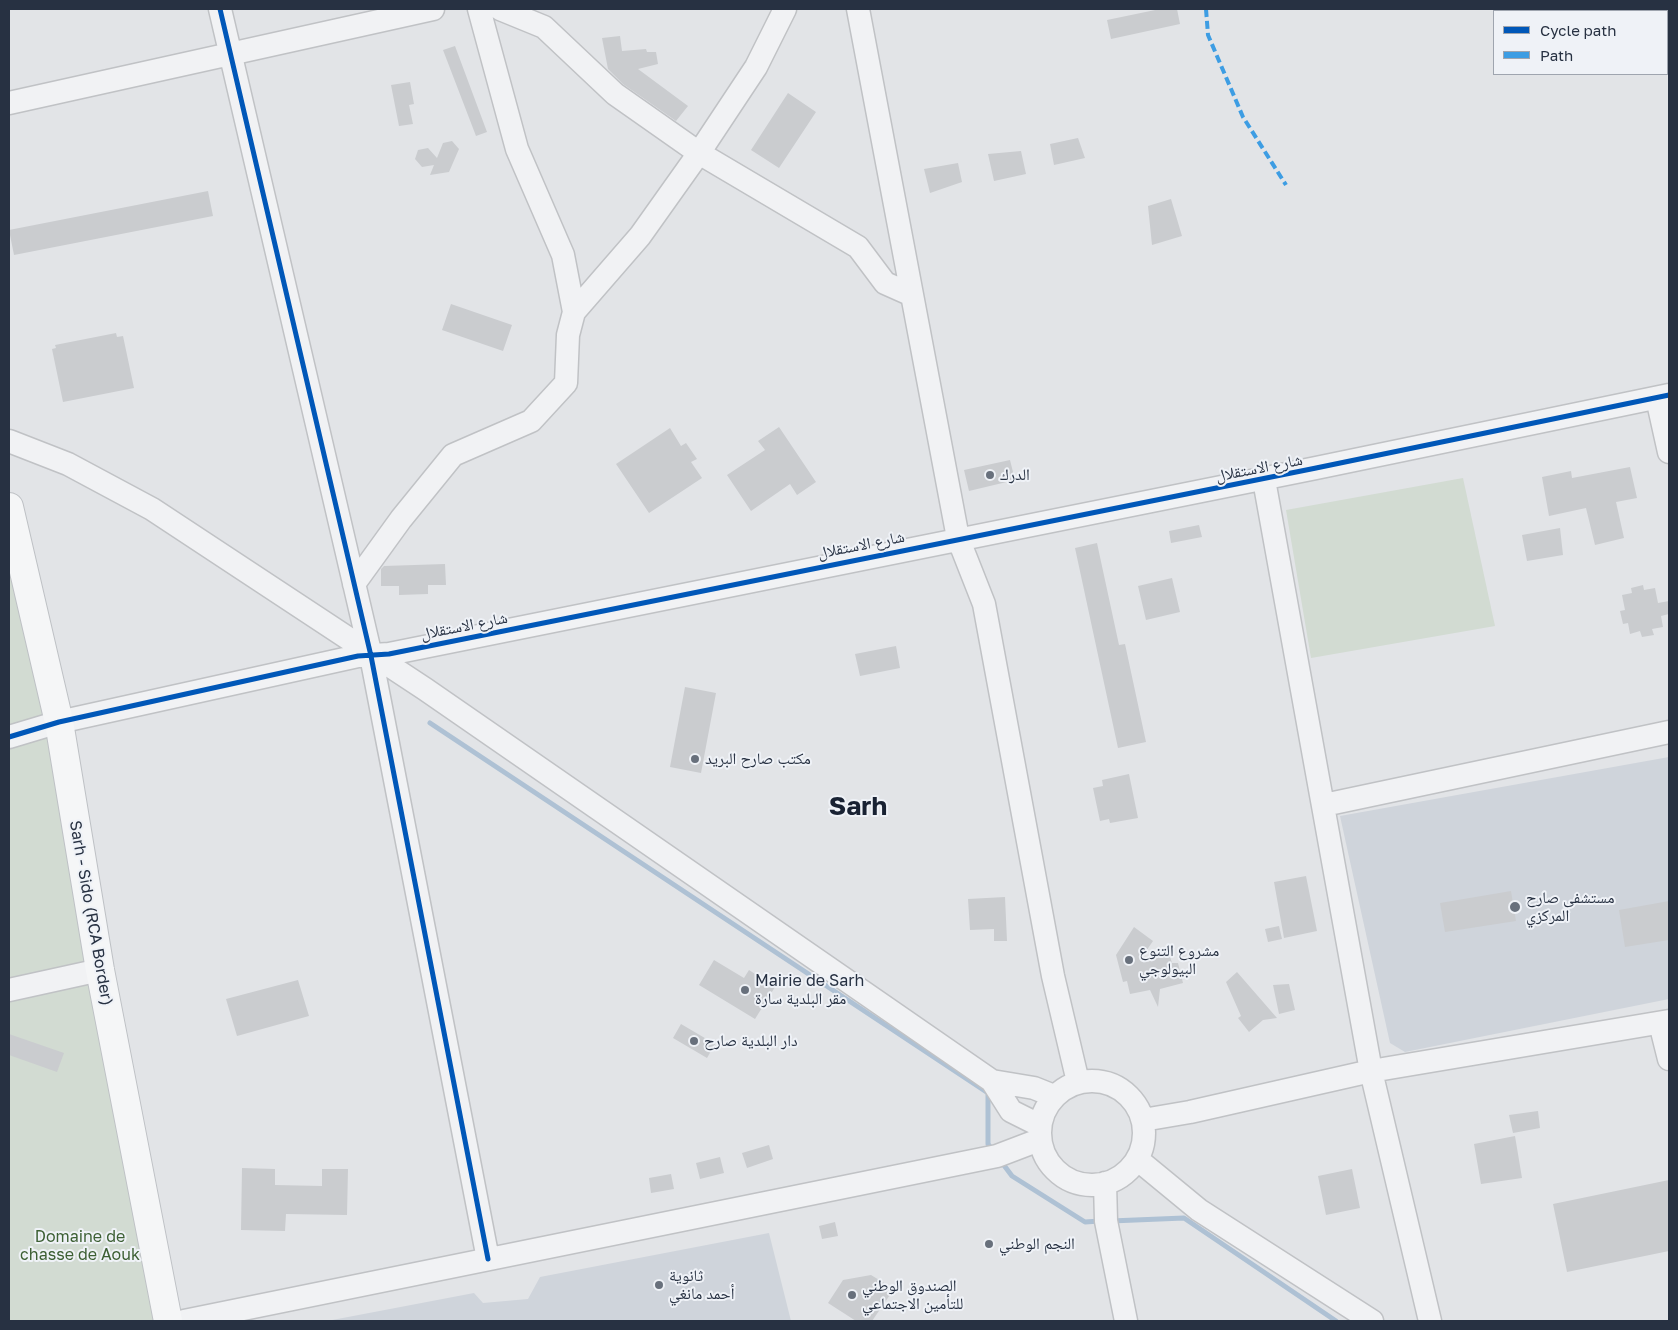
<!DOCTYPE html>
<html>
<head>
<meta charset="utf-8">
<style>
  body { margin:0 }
  #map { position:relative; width:1678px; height:1330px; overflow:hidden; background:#e2e4e7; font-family:"Golos Text",sans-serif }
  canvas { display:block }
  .frame { position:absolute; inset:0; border:10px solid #273142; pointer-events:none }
  .legend { position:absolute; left:1493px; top:10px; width:175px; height:65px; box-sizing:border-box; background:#eff2f7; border:1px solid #9fa5af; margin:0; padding:6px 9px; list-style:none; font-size:15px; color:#273142 }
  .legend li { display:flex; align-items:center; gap:10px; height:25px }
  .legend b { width:25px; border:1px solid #9fa5af }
</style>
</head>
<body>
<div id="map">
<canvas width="1678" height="1330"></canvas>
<div class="frame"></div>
<ul class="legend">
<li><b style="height:6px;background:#0057b8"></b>Cycle path</li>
<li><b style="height:6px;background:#3d9de3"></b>Path</li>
</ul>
</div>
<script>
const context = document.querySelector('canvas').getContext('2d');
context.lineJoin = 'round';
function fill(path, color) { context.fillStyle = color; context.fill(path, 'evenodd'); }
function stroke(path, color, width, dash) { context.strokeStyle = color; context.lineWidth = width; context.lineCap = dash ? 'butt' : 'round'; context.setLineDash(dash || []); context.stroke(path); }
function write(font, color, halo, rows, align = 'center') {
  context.font = font + ' "Golos Text","Noto Naskh Arabic",sans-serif'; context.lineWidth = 4; context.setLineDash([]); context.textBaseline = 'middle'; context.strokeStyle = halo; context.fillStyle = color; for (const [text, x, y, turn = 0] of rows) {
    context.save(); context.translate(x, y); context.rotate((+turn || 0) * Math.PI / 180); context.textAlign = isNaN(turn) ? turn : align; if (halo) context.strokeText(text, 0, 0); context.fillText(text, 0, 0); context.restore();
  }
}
const built = new Path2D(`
  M1669,757V999L1405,1052L1390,1043L1340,816Z
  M769,1233L791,1321H327L474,1293L483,1303L528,1299L540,1277Z`);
const green = new Path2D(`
  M1463,478L1495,626L1311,658L1286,510Z
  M9,505L168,1321H9Z`);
const stream = new Path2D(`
  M430,723L988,1093V1144L993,1151
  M1000,1160L1012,1176L1085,1222L1100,1221
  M1111,1221L1184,1218L1336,1321`);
const building = new Path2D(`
  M1160,9H1177L1180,24L1111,39L1107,20Z
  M620,36L622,51L646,49L647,52H656L658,64L638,69L688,106L676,121L623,84L608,69L602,38Z
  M455,46L487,132L476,136L443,50Z
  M410,82L414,104L409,105L413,124L399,126L391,85Z
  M788,93L816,112L779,168L751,150Z
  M1078,138L1085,158L1054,165L1050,144Z
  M452,141L459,149L449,172L430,175L434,165L422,167L415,159L418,150L428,148L437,158L443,143Z
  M1021,151L1026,174L994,181L988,154Z
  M958,163L962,182L930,193L924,169Z
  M208,191L213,216L14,255L9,230Z
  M1171,199L1182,236L1152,245L1148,206Z
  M451,304L512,325L503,351L442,330Z
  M116,333L117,337L123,336L134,388L63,402L52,349L56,348L55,345Z
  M779,427L816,482L797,495L790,484L751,511L727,475L765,450L758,441Z
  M670,428L681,446L686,443L697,459L691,462L702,478L649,513L616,464Z
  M1010,460L1015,480L969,491L964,470Z
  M1630,467L1637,498L1616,502L1624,538L1595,545L1586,508L1549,516L1542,477L1571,471L1572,478Z
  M1199,525L1202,537L1171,543L1169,531Z
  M1560,528L1563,555L1527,561L1522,535Z
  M1097,543L1119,645L1125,644L1146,742L1118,748L1075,548Z
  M445,564L446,585H428V594L399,595V586H381V569L384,566Z
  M1172,578L1180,612L1146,620L1138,586Z
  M1643,585L1644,590L1655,588L1658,603L1669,601V614L1661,616L1663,627L1652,629L1654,635L1642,637L1640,631L1630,634L1628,623L1623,624L1620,611L1625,610L1622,595L1632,593L1631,588Z
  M896,646L900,668L860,676L855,654Z
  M685,687L716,693L701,773L670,767Z
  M1129,774L1138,818L1110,823L1109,819L1100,821L1093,788L1103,786L1102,780Z
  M1306,876L1317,931L1284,938L1274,882Z
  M1511,891L1516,921L1445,932L1440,903Z
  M1005,897L1007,941H994V929L970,930L968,899Z
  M1669,901V940L1625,947L1619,910Z
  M1279,926L1282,939L1268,942L1265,929Z
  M1134,927L1153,941L1140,960L1169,953L1172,963H1178L1183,983L1160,989L1158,1007L1150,990L1130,994L1127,981L1123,982L1116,955Z
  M714,960L744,978L749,970L775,987L755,1019L699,985Z
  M1237,972L1277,1018L1263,1020L1249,1032L1238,1018L1241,1016L1226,982Z
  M298,980L309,1016L237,1036L226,999Z
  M1289,984L1295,1010L1279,1014L1273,985Z
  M681,1024L715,1044L707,1058L673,1038Z
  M9,1034L64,1053L57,1072L9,1055Z
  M1538,1111L1540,1128L1513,1133L1509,1115Z
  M1515,1136L1522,1178L1481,1184L1474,1144Z
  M769,1145L773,1159L747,1168L742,1153Z
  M720,1157L724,1173L700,1179L696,1163Z
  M242,1168L275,1169V1185L322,1186V1169H348L347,1215L286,1214L285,1231L241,1230Z
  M1352,1169L1360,1208L1326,1215L1318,1176Z
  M671,1174L674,1189L651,1193L649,1178Z
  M1669,1180V1251L1567,1272L1553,1204Z
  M835,1222L838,1236L822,1239L819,1226Z
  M871,1275L894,1289L872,1321H856L828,1303L843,1280Z`);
const minor = new Path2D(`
  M220,9L371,656L488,1259
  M500,9L544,27L615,94L699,153L858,247L885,283L912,295
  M858,9L958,538L984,604L1053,976L1078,1082
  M9,103L433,9
  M574,312L640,236L699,153L756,67L785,9
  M1657,398L1669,452
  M9,441L68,464L152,509L425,689L992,1081L1011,1111L1039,1125
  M1264,480L1371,1071L1430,1321
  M354,584L401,519L453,455L531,421L566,383L568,335L574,312L563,255L517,149L479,9
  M9,737L59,722L358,656L389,654C815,567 1243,485 1669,395
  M1324,805L1669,732
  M9,990L100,970
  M1660,1023L1669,1059
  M1040 1133a52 52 0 1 1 104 0a52 52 0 1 1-104 0Z
  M992,1081L1034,1088L1054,1096
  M1143,1120L1190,1112L1371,1071L1669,1021
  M1137,1159L1199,1210L1372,1321
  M1105,1183L1106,1221L1126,1321
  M184,1321L997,1156L1039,1140`);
const major = new Path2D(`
  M9,507L59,722L100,970L168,1321`);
const quiet = new Path2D(`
  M1206,9L1208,35L1243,117L1286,185`);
const cycleway = new Path2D(`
  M220,9L371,656L488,1259
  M9,737L59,722L358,656L389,654C815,567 1243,485 1669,395`);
const markers = [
  [990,475,5,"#68707c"],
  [695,759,5,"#68707c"],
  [1515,907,6,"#68707c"],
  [1129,960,5,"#68707c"],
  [745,990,5,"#68707c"],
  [694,1041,5,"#68707c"],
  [989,1244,5,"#68707c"],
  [659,1285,5,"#68707c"],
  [852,1295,5,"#68707c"]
];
const streetNames = [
  ["شارع الاستقلال",1259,468,-11],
  ["شارع الاستقلال",861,545,-11],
  ["شارع الاستقلال",464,626,-11],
  ["Sarh - Sido (RCA Border)",91,913,80]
];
const poiNames = [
  ["الدرك",1000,475],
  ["مكتب صارح البريد",705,759],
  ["مستشفى صارح",1526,898],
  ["المركزي",1526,916],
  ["مشروع التنوع",1139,951],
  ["البيولوجي",1139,969],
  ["Mairie de Sarh",755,981],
  ["مقر البلدية سارة",755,999],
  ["دار البلدية صارح",704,1041],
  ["النجم الوطني",999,1244],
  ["ثانوية",669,1276],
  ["أحمد مانغي",669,1294],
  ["الصندوق الوطني",862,1286],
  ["للتأمين الاجتماعي",862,1304]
];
const parkNames = [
  ["Domaine de",80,1237],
  ["chasse de Aouk",80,1255]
];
const townNames = [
  ["Sarh",858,807]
];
fill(built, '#cfd4db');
fill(green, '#d2dbd2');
stroke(stream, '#aec1d4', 5);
fill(building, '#cacccf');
stroke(minor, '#c0c2c5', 25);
stroke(major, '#bec1c5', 30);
stroke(minor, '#f1f2f4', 22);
stroke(major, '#f5f6f7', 28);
stroke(quiet, '#3d9de3', 4, [8, 4]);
stroke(cycleway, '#0057b8', 5);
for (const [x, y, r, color] of markers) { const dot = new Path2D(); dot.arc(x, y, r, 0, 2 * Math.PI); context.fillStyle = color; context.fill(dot); stroke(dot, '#eff2f7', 2); }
write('16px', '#273142', '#eff2f7', streetNames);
write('16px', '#273142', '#eff2f7', poiNames, 'left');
write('16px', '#3c5f33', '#eff2f7', parkNames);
write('bold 26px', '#192233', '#eff2f7', townNames);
</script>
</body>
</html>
